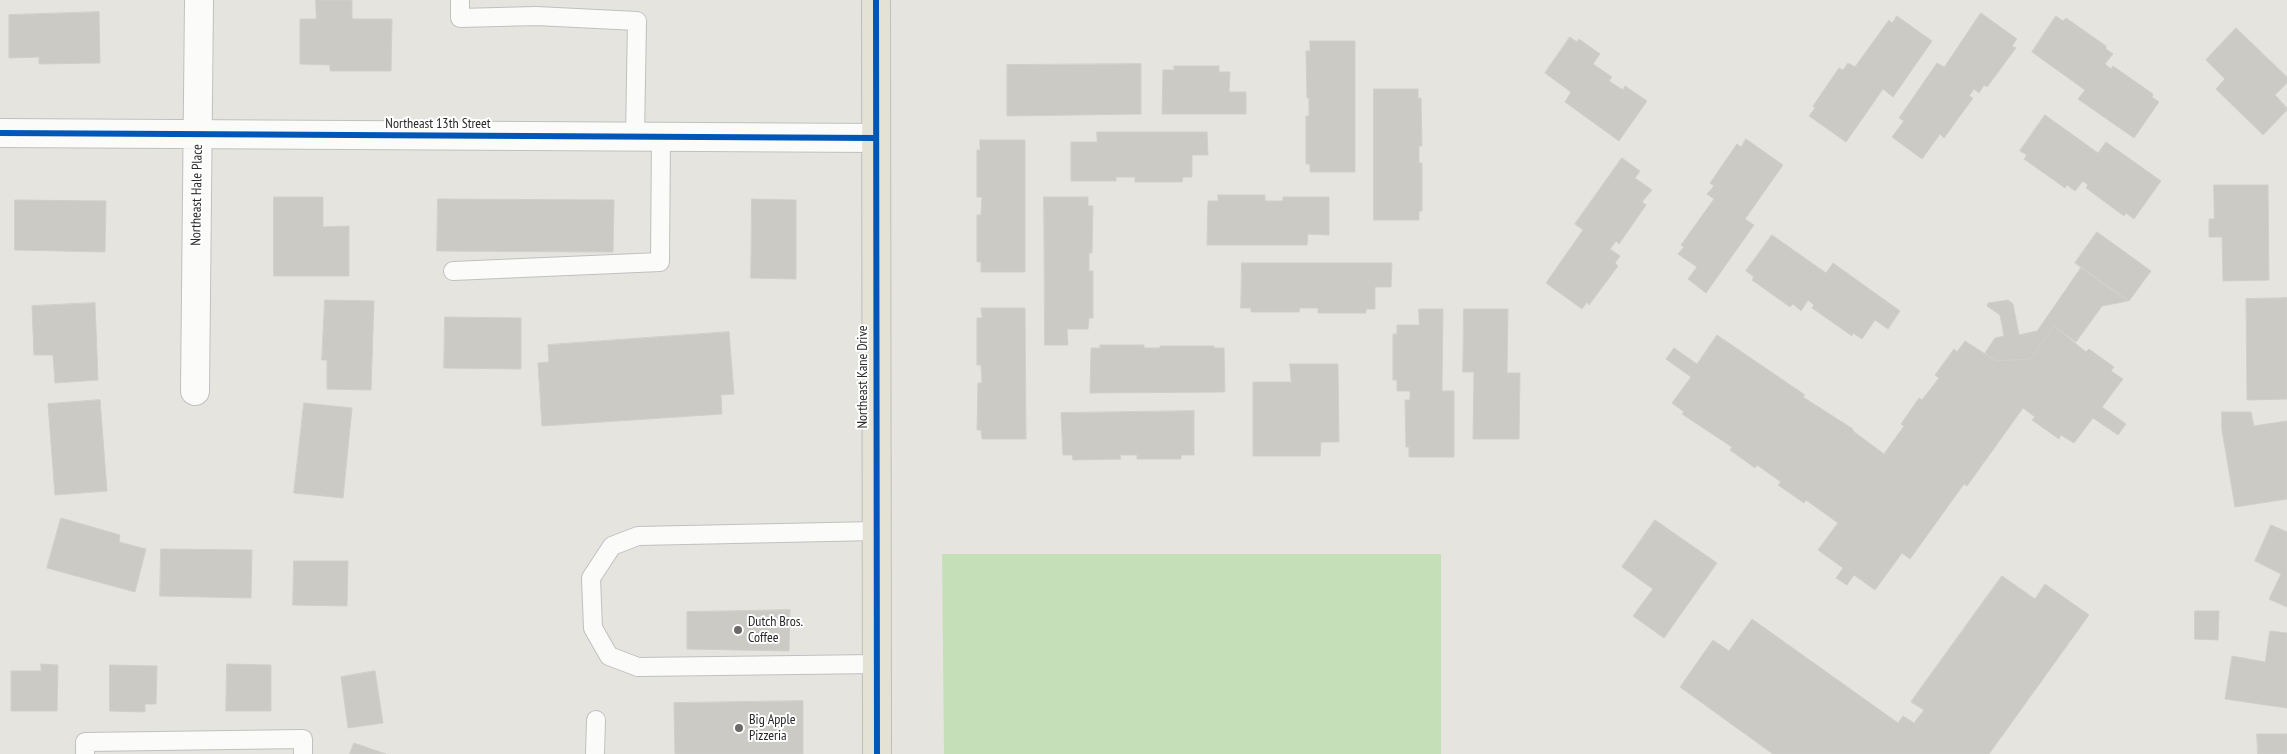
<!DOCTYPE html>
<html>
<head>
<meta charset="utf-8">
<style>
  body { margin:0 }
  canvas { display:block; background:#e6e4de }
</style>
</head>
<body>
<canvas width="2287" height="754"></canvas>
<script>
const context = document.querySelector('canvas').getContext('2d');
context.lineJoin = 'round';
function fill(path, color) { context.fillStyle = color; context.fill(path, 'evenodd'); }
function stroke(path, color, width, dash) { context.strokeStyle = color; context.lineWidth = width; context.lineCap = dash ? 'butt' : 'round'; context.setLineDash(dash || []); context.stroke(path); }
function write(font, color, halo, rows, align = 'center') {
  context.font = font + ' "PT Sans Narrow",sans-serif'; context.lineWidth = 4; context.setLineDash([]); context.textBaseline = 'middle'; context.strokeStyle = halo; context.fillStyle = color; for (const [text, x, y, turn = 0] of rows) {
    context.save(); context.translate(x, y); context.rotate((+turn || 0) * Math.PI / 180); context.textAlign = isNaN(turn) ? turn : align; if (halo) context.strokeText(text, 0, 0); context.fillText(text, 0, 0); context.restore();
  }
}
const green = new Path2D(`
  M942,554H1441V754H944Z`);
const building = new Path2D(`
  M316,0H352V19H392L391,71H330V65L300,64V19H316Z
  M99,12L100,63L39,64V57L9,58V15Z
  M1981,13L2017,39L2012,46L2016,48L1987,87L1984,85L1979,93L1974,89L1969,96L1973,98L1944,138L1940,134L1922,159L1892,137L1904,121L1899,118L1937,63L1944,67Z
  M1897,16L1932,41L1893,97L1883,89L1846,142L1809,116L1815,108L1813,106L1839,68L1843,70L1848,63L1855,67L1889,20L1892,23Z
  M2056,16L2063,21L2066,18L2106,46V49L2113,54L2105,64L2111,69L2113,66L2153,94L2152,97L2159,102L2134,138L2078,99L2085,90L2032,52Z
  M2236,28L2287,77V83L2275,95L2287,108V110L2263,135L2216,89L2225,79L2206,60Z
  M1570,37L1577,42L1579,39L1600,54L1593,64L1612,77L1609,81L1623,90L1625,86L1647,101L1619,141L1565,102L1571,92L1545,73Z
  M1310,41H1355V172H1310V164H1306V116H1309V98H1307L1306,51H1310Z
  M1141,64V114L1007,116V65Z
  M1174,66H1219V72H1230L1229,92H1246V114H1162L1163,70H1174Z
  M1374,89H1418V98H1421L1422,146H1419V163H1422V211H1419V220H1374Z
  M2045,115L2098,153L2106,142L2161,181L2134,219L2126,213L2124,216L2086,188L2088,185L2083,181L2075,191L2067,185L2065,188L2024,159L2027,155L2020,151Z
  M1097,132H1207L1208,155H1192V177H1183L1182,182H1135V177H1116V181H1071V142H1097Z
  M1746,139L1783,165L1745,219L1754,225L1706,293L1688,279L1697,267L1678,254L1684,247L1681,245L1714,199L1707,194L1714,186L1710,183L1737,144L1741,147Z
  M980,140H1025V272H981V262H977V215H981L982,197H977V150H980Z
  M1622,158L1640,171L1635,178L1652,190L1642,202L1646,205L1619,244L1616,241L1610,249L1620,256L1615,263L1618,266L1589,305L1587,302L1582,309L1546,283L1583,230L1575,224Z
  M2214,185H2268L2269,280L2223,281L2222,237H2209V219H2214Z
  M1218,195H1265V201H1283V197H1329V235L1308,234L1307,245H1207L1208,201H1218Z
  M274,197H323V227L349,226V276H274Z
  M1044,197H1088V206H1093L1092,253H1089V271H1093V318H1089L1088,329H1067L1068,345H1045Z
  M438,199L614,200L613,252L437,251Z
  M752,199L796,200V279L751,278Z
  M15,200L106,201L105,252L15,250Z
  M2097,232L2151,271L2129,301L2075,263Z
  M1772,235L1826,273L1833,263L1900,311L1888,329L1875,320L1862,339L1853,333L1852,336L1812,308L1814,305L1808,300L1801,311L1793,304L1790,307L1752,280L1754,277L1746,271Z
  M1242,263H1392L1391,287H1375V309H1366V313H1318V308H1300L1299,312H1251V308H1241Z
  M2081,268L2128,301L2102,306L2076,342L2054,326L2030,359L1996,361L1985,353L1995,338L2004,336L2000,315L1987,306L1988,303L2008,300L2013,304L2019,335L2037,331Z
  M2287,298V399L2247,400L2246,299Z
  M325,300L374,301L371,390L327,389V360H322Z
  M95,303L98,380L55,383L53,355H34L32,306Z
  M981,308H1025L1026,439H982L981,430H977L978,383H982L981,365H977V318H982Z
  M1419,309H1443L1442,391H1454V457H1409V447H1406L1405,400H1410V391H1397V380H1393V334H1397V325H1419Z
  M1464,309H1508L1507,373H1520L1519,439H1473L1474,372H1463Z
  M445,317L521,318V369L444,368Z
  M2054,326L2086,352L2089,349L2114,367L2111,371L2123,379L2102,407L2126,424L2118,435L2093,418L2074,443L2061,435L2059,439L2032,420L2035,417L2023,408L1967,486L1964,484L1910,559L1902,553L1875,590L1854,575L1847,585L1836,578L1843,568L1818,550L1838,523L1806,500L1804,503L1778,485L1781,482L1757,465L1755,468L1730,450L1732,447L1682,414L1684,412L1672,403L1691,377L1666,359L1674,348L1697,364L1717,335L1805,395L1803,397L1853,429V431L1884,454L1904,426L1901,424L1919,398L1922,400L1939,378L1935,375L1954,349L1957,352L1965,341L1996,361L2030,359Z
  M729,332L734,394L721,395L722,414L542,426L538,363L549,362L548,345Z
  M1100,345H1144V348H1160V346H1214V348H1224L1225,392L1090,393L1091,348H1100Z
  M1290,364H1338L1339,442H1321L1320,456H1253V382H1291Z
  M100,400L107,491L55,495L48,404Z
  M304,403L352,408L343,498L294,493Z
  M1194,411V455H1181V459H1137V455H1120L1121,459L1073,460L1072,455H1063L1061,413Z
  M2222,412H2251L2254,426L2287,421V499L2235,507L2222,430Z
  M61,518L120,535L119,542L146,549L135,592L47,568Z
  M1655,520L1717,563L1664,638L1633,616L1653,589L1622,567Z
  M2271,525L2287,532V607L2269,599L2281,574L2255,561Z
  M161,549L252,550L251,598L160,596Z
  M294,561H348L347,606L293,605Z
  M2002,576L2035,599L2045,584L2089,615L1989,754H1773L1680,687L1713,640L1729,651L1752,619L1898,723L1903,716L1914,723L1924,710L1911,702Z
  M790,610L789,651L687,649V612Z
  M2195,611H2219L2218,640L2195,639Z
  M2270,631L2287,633V708L2225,699L2232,656L2265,662Z
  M41,664L58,665L57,711H11V671H41Z
  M227,664L271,665V711H226Z
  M110,665L157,666L156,704H145V712L110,711Z
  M375,671L383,723L348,728L341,677Z
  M803,701V754H675L674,703Z
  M2257,734H2287V754H2258Z
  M354,743L386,754H350Z`);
const service = new Path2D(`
  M460,0V18L536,16L637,21L635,137
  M453,271L660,262L661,137
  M876,531L638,536L612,546L591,578L593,628L609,656L638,667L877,664
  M85,754V742L303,739V754
  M595,754L596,720`);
const minor = new Path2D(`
  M0,133L876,138
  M195,391L199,0`);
const primary = new Path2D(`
  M876,0L877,754`);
const cycleway = new Path2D(`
  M876,0L877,754
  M0,133L876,138`);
const markers = [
  [738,630,5,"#6b6a68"],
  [739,728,5,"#6b6a68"]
];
const streetNames = [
  ["Northeast 13th Street",438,124],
  ["Northeast Hale Place",197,195,-89],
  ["Northeast Kane Drive",863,377,-90]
];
const poiNames = [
  ["Dutch Bros.",748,622],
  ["Coffee",748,638],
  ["Big Apple",749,720],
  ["Pizzeria",749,736]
];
fill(green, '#c5e0b9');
fill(building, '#cbcac5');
stroke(building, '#d1cfca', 1);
stroke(service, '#c0c0c0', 20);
stroke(minor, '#c0c0c0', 30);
stroke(primary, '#bfbebc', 30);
stroke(service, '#fbfbfa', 18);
stroke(minor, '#fbfbfa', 28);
stroke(primary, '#e4e2d4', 28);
stroke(cycleway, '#0057b8', 6);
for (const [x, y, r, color] of markers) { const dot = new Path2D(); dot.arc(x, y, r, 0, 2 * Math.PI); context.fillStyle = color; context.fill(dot); stroke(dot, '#fff', 2); }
write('14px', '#292929', '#fff', streetNames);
write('14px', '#292929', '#fff', poiNames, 'left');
</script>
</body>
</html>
